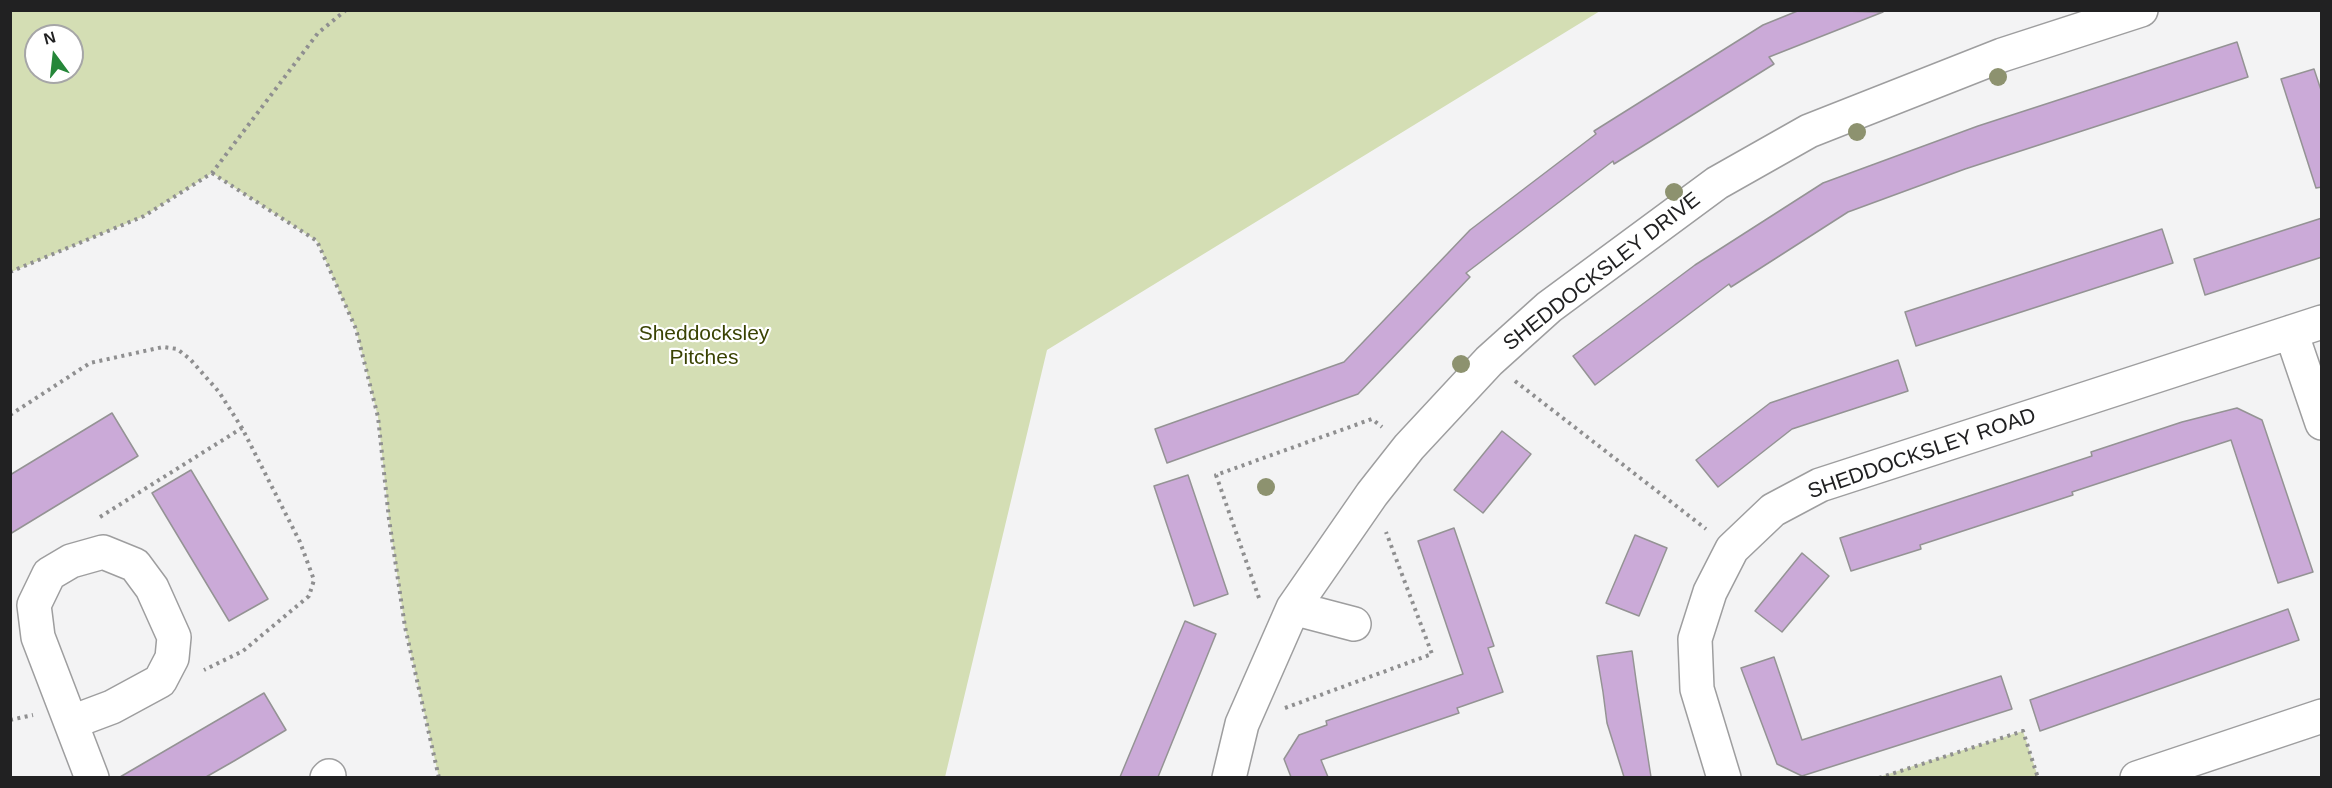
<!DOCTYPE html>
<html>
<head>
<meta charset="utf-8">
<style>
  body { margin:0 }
  #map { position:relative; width:2332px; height:788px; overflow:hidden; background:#f3f3f4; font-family:Arial,sans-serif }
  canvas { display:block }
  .frame { position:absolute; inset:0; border:12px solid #212122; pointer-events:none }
  .north { position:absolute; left:24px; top:24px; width:60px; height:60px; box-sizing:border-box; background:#fff; border:2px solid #a6a6a7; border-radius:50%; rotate:345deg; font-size:16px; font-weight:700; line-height:24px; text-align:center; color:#212122 }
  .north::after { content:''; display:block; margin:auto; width:21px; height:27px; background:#258639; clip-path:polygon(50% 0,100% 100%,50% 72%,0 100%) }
</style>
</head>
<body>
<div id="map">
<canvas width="2332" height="788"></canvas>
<div class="frame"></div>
<div class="north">N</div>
</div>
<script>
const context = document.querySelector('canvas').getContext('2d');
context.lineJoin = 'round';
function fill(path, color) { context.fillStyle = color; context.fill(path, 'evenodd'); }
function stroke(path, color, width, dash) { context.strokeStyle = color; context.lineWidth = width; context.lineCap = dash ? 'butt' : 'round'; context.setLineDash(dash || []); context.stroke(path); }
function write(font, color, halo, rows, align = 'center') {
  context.font = font + ' Arial,sans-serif'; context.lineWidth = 4.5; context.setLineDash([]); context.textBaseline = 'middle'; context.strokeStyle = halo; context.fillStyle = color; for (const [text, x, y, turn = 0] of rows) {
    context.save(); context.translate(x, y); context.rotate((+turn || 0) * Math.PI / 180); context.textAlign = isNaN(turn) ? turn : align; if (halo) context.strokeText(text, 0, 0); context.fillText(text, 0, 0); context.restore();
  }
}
const green = new Path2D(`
  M11,10H1600V11L1047,350L945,777L439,778L405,627L389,519L378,417L356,329L317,241L212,173L144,216L11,272ZM36,36H72V72H36Z
  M2023,731L2038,777H1879Z`);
const building = new Path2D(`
  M1800,10L1883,12L1769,57L1774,64L1614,164L1613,161L1466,273L1470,277L1358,394L1167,463L1155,429L1344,362L1470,230L1596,134L1594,131L1763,25Z
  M2237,42L2248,77L1965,169L1848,212L1731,287L1729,284L1595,385L1573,356L1695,265L1823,183L1978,126Z
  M2314,69L2322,93V187L2316,188L2281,79Z
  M2322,218V257L2205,295L2194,259Z
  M2162,229L2173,263L1916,346L1905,312Z
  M1898,360L1908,391L1792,429L1718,487L1696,460L1770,403Z
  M2237,408L2262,420L2313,572L2278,583L2231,440L2072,492L2073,495L1920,545L1921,549L1851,571L1840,538L2092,456L2091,452L2182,422Z
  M112,413L138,456L10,534V475Z
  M1502,431L1531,454L1483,513L1454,490Z
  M191,470L268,599L229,621L152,493Z
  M1188,475L1228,594L1194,606L1154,486Z
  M1454,528L1494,646L1488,648L1503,692L1457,708L1459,713L1321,760L1328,777H1291L1284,759L1299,735L1327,725L1326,721L1463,674L1418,541Z
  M1635,535L1667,548L1639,616L1606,603Z
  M1802,553L1829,576L1782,632L1755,611Z
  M2288,609L2299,640L2040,731L2030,700Z
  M1185,621L1216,634L1158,777H1120Z
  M1632,651L1637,687L1651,777H1624L1607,723L1603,692L1597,656Z
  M1774,657L1802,740L2001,676L2012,709L1802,776L1777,764L1741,668Z
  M264,693L286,730L234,761L206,777H120Z`);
const path = new Path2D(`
  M212,173L317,241L356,329L378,417L389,519L405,627L439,778
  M10,272L144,216L212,173L318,33L346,10
  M1515,381L1706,529
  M10,415L90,363L163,347L177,349L190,359L219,392L242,428L300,542L314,580L309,596L243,651L204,670
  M100,517L242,428
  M1259,598L1216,475L1372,419L1382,427
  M1285,708L1432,654L1386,532
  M10,720L33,715
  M1879,778L2023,731L2038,778`);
const minor = new Path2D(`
  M2291,332L2322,423
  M1293,608L1354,624
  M72,722L112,707L160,681L172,658L174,637L152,588L135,565L103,552L71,561L49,574L34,605L38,637L92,778
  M327,778L329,776
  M1229,778L1242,724L1293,608L1372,494L1409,447L1489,361L1549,307L1717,183L1809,131L2002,55L2141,10
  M1724,778L1697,689L1695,639L1710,592L1732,549L1773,510L1820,485L2322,322
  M2137,778L2322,716`);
const trees = [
  [1998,77],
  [1857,132],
  [1674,192],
  [1461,364],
  [1266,487]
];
const streetNames = [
  ["SHEDDOCKSLEY DRIVE",1602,272,-38],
  ["SHEDDOCKSLEY ROAD",1922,454,-19]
];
const parkNames = [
  ["Sheddocksley",704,334],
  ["Pitches",704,358]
];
fill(green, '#d4deb4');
fill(building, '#cbaad8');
stroke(building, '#949394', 1.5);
stroke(minor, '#9e9e9f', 36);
stroke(path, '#8f8f90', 4, [3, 4.5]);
stroke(minor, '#fff', 33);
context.fillStyle = '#8d926f';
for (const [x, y] of trees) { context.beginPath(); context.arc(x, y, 9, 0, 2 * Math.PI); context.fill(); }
write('21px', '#212122', '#fff', streetNames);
write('21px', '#3a4303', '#fff', parkNames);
</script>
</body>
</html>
